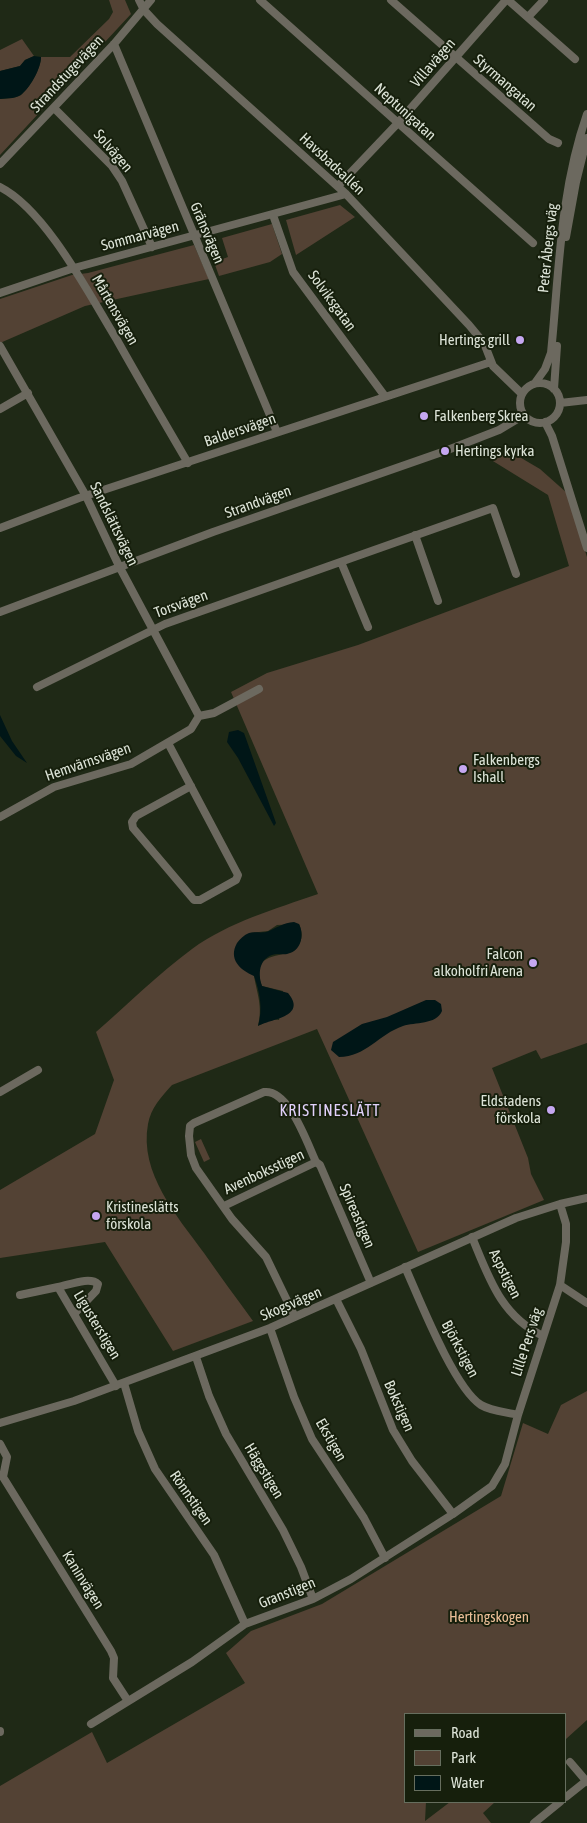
<!DOCTYPE html>
<html>
<head>
<meta charset="utf-8">
<style>
  body { margin:0 }
  #map { position:relative; width:587px; height:1823px; overflow:hidden; background:#1f2916; font-family:"Asap Condensed",sans-serif }
  canvas { display:block }
  .legend { position:absolute; left:404px; top:1713px; width:162px; height:90px; box-sizing:border-box; background:#161f0c; border:1px solid #666e5e; margin:0; padding:6px 9px; list-style:none; font-size:15px; color:#dde4d8 }
  .legend li { display:flex; align-items:center; gap:10px; height:25px }
  .legend b { width:25px; border:1px solid #666e5e }
</style>
</head>
<body>
<div id="map">
<canvas width="587" height="1823"></canvas>
<ul class="legend">
<li><b style="height:6px;background:#6c695f"></b>Road</li>
<li><b style="height:14px;background:#534234"></b>Park</li>
<li><b style="height:14px;background:#001617"></b>Water</li>
</ul>
</div>
<script>
const context = document.querySelector('canvas').getContext('2d');
context.lineJoin = 'round';
function fill(path, color) { context.fillStyle = color; context.fill(path, 'evenodd'); }
function stroke(path, color, width, dash) { context.strokeStyle = color; context.lineWidth = width; context.lineCap = dash ? 'butt' : 'round'; context.setLineDash(dash || []); context.stroke(path); }
function write(font, color, halo, rows, align = 'center') {
  context.font = font + ' "Asap Condensed",sans-serif'; context.lineWidth = 4; context.setLineDash([]); context.textBaseline = 'middle'; context.strokeStyle = halo; context.fillStyle = color; for (const [text, x, y, turn = 0] of rows) {
    context.save(); context.translate(x, y); context.rotate((+turn || 0) * Math.PI / 180); context.textAlign = isNaN(turn) ? turn : align; if (halo) context.strokeText(text, 0, 0); context.fillText(text, 0, 0); context.restore();
  }
}
const green = new Path2D(`
  M109,0H125L131,14L0,155V99C7,98 18,99 23,93C31,85 41,68 41,57H70L109,19L113,12Z
  M22,39L34,56L25,60L20,66L0,71V50Z
  M340,205L355,217L296,255L286,220Z
  M272,224L282,254L270,262L219,276L214,262L228,257L222,238Z
  M194,245L209,279L85,306L0,343V299L72,275L88,273Z
  M511,452L540,469L567,493L587,557V1043L541,1059L536,1050L492,1068L528,1158L531,1174L544,1200L418,1252L317,1029L172,1085C161,1097 151,1108 148,1124C139,1173 177,1216 204,1253C220,1276 237,1299 253,1321L173,1351L105,1242L0,1258V1190L95,1134L114,1080L96,1032C127,1005 158,974 192,949C229,922 275,909 318,894L231,692L267,673L358,645L569,566L548,495L488,458ZM299,924C304,935 302,942 294,951C274,958 251,954 262,986L283,991L279,1020L272,1019L258,1026C263,1006 257,994 254,976C251,962 251,947 250,933L268,931L277,925Z
  M201,1139L210,1159L204,1162L195,1142Z
  M587,1391V1720L566,1739V1714H406V1802H426L425,1821L450,1802H495L483,1813L491,1823H0V1786L92,1732L107,1763L245,1683L226,1653L251,1631L322,1604L501,1496L523,1423L548,1434L561,1405Z`);
const water = new Path2D(`
  M34,56L41,57C41,68 31,86 23,93C18,99 7,98 0,99V71L20,66L25,60Z
  M0,715L12,741L27,763L16,756L0,736Z
  M238,730L244,733L276,823L274,826L238,758L227,742L229,732Z
  M294,922L299,924C304,934 302,949 290,953C286,955 282,954 278,954C260,955 257,972 262,986L288,993C308,1017 270,1019 258,1026C263,1009 260,993 254,976C240,970 228,959 237,943C240,939 244,935 249,933C255,931 262,934 269,931C278,927 283,923 294,922Z
  M426,1000H435L441,1004L442,1011C436,1025 415,1022 403,1026C379,1034 366,1057 339,1057L331,1050L333,1042L362,1024L387,1017Z`);
const minor = new Path2D(`
  M139,0L144,10L157,24L346,194L469,325L484,343L493,366L522,394
  M260,0L533,243
  M391,0L549,139L558,143
  M508,0L575,59
  M528,17L544,0
  M114,44L277,432
  M54,108L112,166L122,181L152,247
  M0,164L114,44L151,0
  M338,186L397,124L506,0
  M0,187C46,210 90,296 117,340C140,381 164,422 188,463
  M273,215L293,272L384,395
  M566,237L576,182L587,138
  M0,293L74,268L346,194
  M0,346L86,496L119,566L199,716
  M520 403a20 20 0 1 1 40 0a20 20 0 1 1-40 0Z
  M535,383L545,369L551,353C559,273 560,191 587,114
  M554,389L557,346
  M560,403L587,400
  M0,409L28,393
  M545,422L552,436L587,548
  M0,528L79,498L491,362
  M415,535L438,601
  M341,562L368,627
  M0,612L213,532L445,451L499,430L524,415
  M37,687L165,624L493,508L516,574
  M168,743L238,875L236,880L200,900H194L133,828L132,822L136,816L191,786
  M0,817L54,787L131,764L191,729L199,716L214,713L259,689
  M0,1092L38,1070
  M224,1206L316,1162
  M472,1237C489,1278 501,1316 543,1336
  M405,1267C419,1298 454,1388 481,1405C491,1411 506,1412 518,1415
  M560,1285L587,1303
  M58,1287C69,1285 90,1276 98,1284L96,1291L75,1313
  M20,1295L58,1287L116,1386
  M336,1299L361,1349L393,1430L412,1461L453,1514
  M295,1317L266,1257L232,1219L196,1168L191,1155L189,1136L190,1126L194,1123L264,1092C289,1089 307,1143 316,1162L320,1165L371,1283
  M270,1328L294,1397L312,1439L364,1518L385,1558
  M196,1357L209,1396L226,1434L283,1530L301,1567L313,1599
  M124,1383L138,1431L155,1469L214,1555L245,1624
  M0,1423L74,1401L270,1328L516,1218L560,1204L587,1198
  M0,1444L7,1457L3,1477L111,1651L114,1658L113,1678L128,1701
  M91,1724L192,1662L245,1624L313,1599L351,1579L453,1514L492,1486L505,1464L518,1415L560,1285L566,1242V1224L560,1204
  M0,1731V1732
  M570,1762L587,1782
  M566,1797L586,1781
  M534,1823L560,1802`);
const markers = [
  [520,340,5,"#c5a7f1"],
  [424,416,5,"#c5a7f1"],
  [445,451,5,"#c5a7f1"],
  [463,769,5,"#c5a7f1"],
  [533,963,5,"#c5a7f1"],
  [551,1110,5,"#c5a7f1"],
  [96,1216,5,"#c5a7f1"]
];
const streetNames = [
  ["Villavägen",433,63,-49],
  ["Strandstugevägen",67,74,-47],
  ["Styrmangatan",505,83,41],
  ["Neptunigatan",405,112,42],
  ["Solvägen",113,151,49],
  ["Havsbadsallén",332,164,43],
  ["Gränsvägen",207,233,67],
  ["Sommarvägen",140,236,-15],
  ["Peter Åbergs väg",548,248,-84],
  ["Solviksgatan",332,301,54],
  ["Mårtensvägen",115,310,60],
  ["Baldersvägen",240,430,-19],
  ["Strandvägen",258,502,-20],
  ["Sandslättsvägen",114,524,64],
  ["Torsvägen",181,604,-20],
  ["Hemvärnsvägen",88,762,-19],
  ["Avenboksstigen",264,1172,-25],
  ["Spireastigen",357,1216,67],
  ["Aspstigen",505,1274,63],
  ["Skogsvägen",291,1304,-23],
  ["Ligusterstigen",97,1325,59],
  ["Lille Pers väg",527,1342,-72],
  ["Björkstigen",460,1349,62],
  ["Bokstigen",399,1406,66],
  ["Ekstigen",331,1440,60],
  ["Häggstigen",264,1471,59],
  ["Rönnstigen",191,1498,55],
  ["Kaninvägen",83,1580,58],
  ["Granstigen",287,1593,-22]
];
const poiNames = [
  ["Hertings grill",510,340,"right"],
  ["Falkenberg Skrea",434,416],
  ["Hertings kyrka",455,451],
  ["Falkenbergs",473,760],
  ["Ishall",473,777],
  ["Falcon",523,954,"right"],
  ["alkoholfri Arena",523,971,"right"],
  ["Eldstadens",541,1101,"right"],
  ["förskola",541,1118,"right"],
  ["Kristineslätts",106,1207],
  ["förskola",106,1224]
];
const parkNames = [
  ["Hertingskogen",489,1617]
];
const neighbourhoodNames = [
  ["KRISTINESLÄTT",330,1111]
];
fill(green, '#534234');
fill(water, '#001617');
stroke(minor, '#6c695f', 8);
for (const [x, y, r, color] of markers) { const dot = new Path2D(); dot.arc(x, y, r, 0, 2 * Math.PI); context.fillStyle = color; context.fill(dot); stroke(dot, '#161f0c', 2); }
write('15px', '#dde4d8', '#161f0c', streetNames);
write('15px', '#dde4d8', '#161f0c', poiNames, 'left');
write('15px', '#ecbf98', '#161f0c', parkNames);
context.letterSpacing = '1px';
write('16px', '#e1d1fb', '#161f0c', neighbourhoodNames);
context.letterSpacing = '0px';
</script>
</body>
</html>
